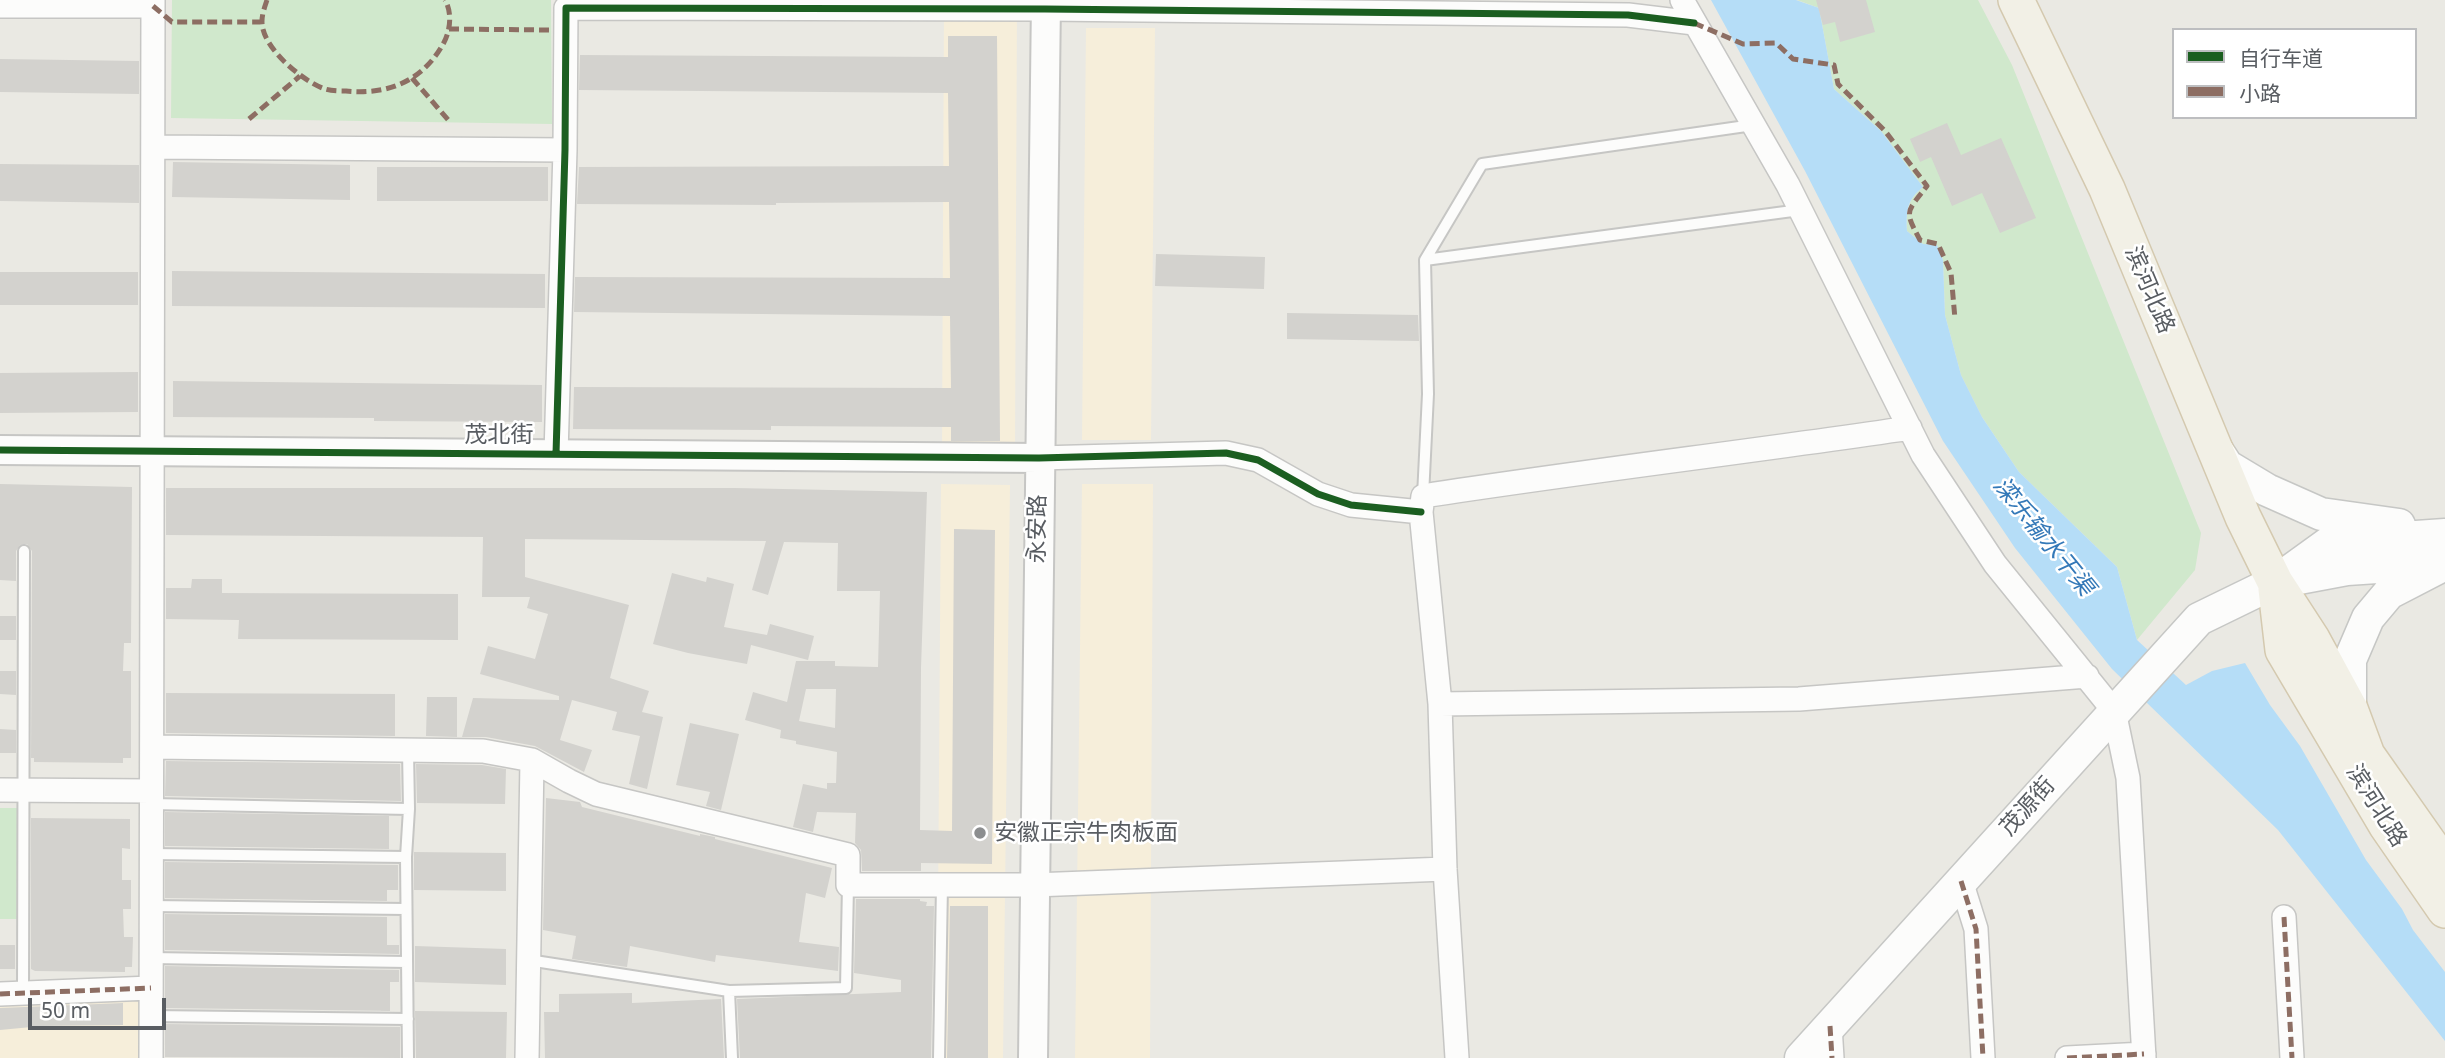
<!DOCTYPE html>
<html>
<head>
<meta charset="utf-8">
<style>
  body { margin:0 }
  #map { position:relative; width:2445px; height:1058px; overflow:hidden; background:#eae9e3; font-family:"Noto Sans","Noto Sans SC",sans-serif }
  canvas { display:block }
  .legend { position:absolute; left:2172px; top:28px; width:245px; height:91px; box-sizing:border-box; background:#fff; border:2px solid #bdbec0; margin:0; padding:9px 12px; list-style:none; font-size:21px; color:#595d62 }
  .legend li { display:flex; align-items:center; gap:14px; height:35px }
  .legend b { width:35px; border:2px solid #bdbec0 }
  .scale { position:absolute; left:28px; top:998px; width:138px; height:32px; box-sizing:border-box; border:4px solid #595d62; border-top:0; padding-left:9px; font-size:21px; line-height:24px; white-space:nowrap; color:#595d62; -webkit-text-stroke:5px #fff; paint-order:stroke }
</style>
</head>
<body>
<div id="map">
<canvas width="2445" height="1058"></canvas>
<ul class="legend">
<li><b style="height:9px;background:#1b5e20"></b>自行车道</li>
<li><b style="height:9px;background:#8d6e63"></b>小路</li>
</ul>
<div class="scale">50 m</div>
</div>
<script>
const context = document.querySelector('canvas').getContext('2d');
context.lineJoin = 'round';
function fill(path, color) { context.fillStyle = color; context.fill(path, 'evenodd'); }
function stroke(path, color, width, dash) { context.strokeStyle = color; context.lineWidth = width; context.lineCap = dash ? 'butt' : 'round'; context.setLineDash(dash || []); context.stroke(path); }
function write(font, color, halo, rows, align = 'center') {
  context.font = font + ' "Noto Sans","Noto Sans SC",sans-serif'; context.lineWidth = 5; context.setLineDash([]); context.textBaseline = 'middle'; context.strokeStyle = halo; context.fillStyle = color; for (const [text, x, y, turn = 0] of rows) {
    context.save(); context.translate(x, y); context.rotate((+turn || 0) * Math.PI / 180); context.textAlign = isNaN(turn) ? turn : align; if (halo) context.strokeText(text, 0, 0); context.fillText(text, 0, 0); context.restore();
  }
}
const commercial = new Path2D(`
  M944,0H1017L1015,451H942Z
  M1086,28H1155L1151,440H1082Z
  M941,484L1010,485L1003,1058H937Z
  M1082,484H1153L1150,1058H1075Z
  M147,994L146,1058H0V1002Z`);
const green = new Path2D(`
  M172,0H551L552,124L171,118Z
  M1797,0H1978L2012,65L2201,533L2195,570L2137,640L2117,567L2019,472L1982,417L1961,375L1945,315L1943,260L1937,245L1923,244L1907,231C1906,211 1907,200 1923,187L1881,131L1834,89L1819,8Z
  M0,808H18V919H0Z`);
const water = new Path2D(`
  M1711,0H1796L1819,8L1834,89L1881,131L1923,187C1907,200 1906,210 1907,231L1923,244L1937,245L1943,260L1945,315L1961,375L1982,417L2019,472L2117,567L2137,640L2186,685L2212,671L2245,663L2270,705L2300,746L2366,860L2402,909L2413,930L2445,972V1041L2278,830L2112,669L2015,548L1943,441L1805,171Z`);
const building = new Path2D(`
  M1816,0H1866L1875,32L1840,42L1835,22L1823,25Z
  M948,36H997L1000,441H951V427L771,426V430L573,429L574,387L951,388L950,316L574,312L575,277L950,278L949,202L776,203V205L577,204L579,167L949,166L948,93L579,90L580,55L948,57Z
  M0,59L139,61V94L0,92Z
  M1947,123L1961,155L2001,138L2036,218L2000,233L1982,193L1952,206L1931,157L1920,162L1910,139Z
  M173,162L350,165V200L172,197Z
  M0,164L139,165V203L0,201Z
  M377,167H548V201H377Z
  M1156,254L1265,257L1264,289L1155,286Z
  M172,271L545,274V308L172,306Z
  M0,272H138V305H0Z
  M1287,313L1418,315L1419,341L1287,339Z
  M138,372V412L0,413V373Z
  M173,381L542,385V422L374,421V418L173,417Z
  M0,484L132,487L131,643H124L123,671H131V758H123V763L34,762V758H31L32,551L27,544L20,545L16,551V581L0,580Z
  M166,488H735L927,492L921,668L920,830L952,831L954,529L995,530L992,864L921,863V871H862L861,850L855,843L856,813L817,812L813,832L793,827L803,784L827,789V783H836L837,752L796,744V741L780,738L781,730L745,720L753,692L787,702L796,661H835V666L878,667L880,591H837L838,543L784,542L768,595L752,590L766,541L525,539V577L629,605L610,678L649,691L642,712L663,717L647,789L629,784L640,736L612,730L617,712L572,700L560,740L592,750L584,772L535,746L486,737H462L473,698L559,700V696L480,674L488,646L535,659L548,614L527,608L530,597H482L483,537L166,535ZM806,689H836L835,728L799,721Z
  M672,573L706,582L707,577L734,584L724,627L767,635L770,624L814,636L808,660L751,645L747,664L688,653L653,644Z
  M192,579H222V593L458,594V640L238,639L239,620L166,619V588H191Z
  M0,616H16V640H0Z
  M0,671H16V695L0,694Z
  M166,693L395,694V736L166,733Z
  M427,697H457V737L426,736Z
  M690,723L739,734L721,810L706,806L710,792L676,785Z
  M0,729L16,730V753H0Z
  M166,761L400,764L401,801L165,796Z
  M416,764L482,765L506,769L505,804L417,803Z
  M546,798L580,802L582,807L700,836V834L715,837V839L832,868L825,898L806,893L799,942L839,947L838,971L716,955L715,962L630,946L627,967L572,959L576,936L543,930Z
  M165,812L389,816V849L165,846Z
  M31,818L130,819V849L122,848V880H131V909H123L124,937H133L132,967H125V972L35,971L31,969Z
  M414,852L506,853V891L414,890Z
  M165,862L398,865V890H387V901L165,898Z
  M856,899H920V901L927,902L926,906H934L931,1058H740L737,999L901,992V980L854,973Z
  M950,906H988V1058H947Z
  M165,914L387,917V945H399V954L165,950Z
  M0,945H15V969H0Z
  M415,946L506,949V985L415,982Z
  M165,966L399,970V982H390V1011H400L165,1008Z
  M632,993V1003L721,999L724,1058H545L544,1012H559V994Z
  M123,1003V1025L42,1026L0,1030V1008Z
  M415,1011L507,1012L506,1058H416Z
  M165,1024L400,1027V1058L165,1057Z`);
const service = new Path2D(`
  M1425,260L1800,210
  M1423,496L1428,394L1425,260L1482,164L1753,125
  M408,750L409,809L406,857L408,1058
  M151,804L409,809
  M151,854L406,857
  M151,906L406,909
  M151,958L407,962
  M528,960L729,991L732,1058
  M729,991L846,988L848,885
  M23,993L24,551
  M151,1016L408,1019
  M939,1058L942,885`);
const minor = new Path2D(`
  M1682,0L1788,185L1923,455L1995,564L2114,711L2128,778L2144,1058
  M0,6H153
  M153,147L565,150
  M556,454L565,150L566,8L1045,9L1628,15L1694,23
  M1039,458L1226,453L1258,460L1318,494L1351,505L1421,512
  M1440,704L1799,699L2087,676
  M152,747L483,751L532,760L569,781L596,794L848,855V885H1034L1445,869
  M0,790L151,791
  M1961,881L1976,929L1983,1058
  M2284,917L2292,1058
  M0,994L151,988
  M1830,1026L1832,1058
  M151,1058L153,0
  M527,1058L532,760
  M1457,1058L1445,869L1440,704L1421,512L1423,496C1585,471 1748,452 1910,428
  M2067,1058L2144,1054`);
const tertiary = new Path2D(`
  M0,450L1039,458
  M1033,1058L1046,0`);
const secondary = new Path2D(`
  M2216,449L2227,466L2267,490L2321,514L2399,525
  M2283,581L2347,569L2437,563
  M2350,709V660L2368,618L2389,593L2445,564
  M1801,1058L2199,619L2275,582L2329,543L2445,535`);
const primary = new Path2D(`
  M2016,0L2107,189L2243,517L2275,582L2312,639L2350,709L2367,755L2445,866
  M2276,589L2283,650L2387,826L2445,910`);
const quiet = new Path2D(`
  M267,0C265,6 262,14 262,21C261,47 302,81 325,89C332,91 340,91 346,91C387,95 421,82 442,46C450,33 453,14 445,0
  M153,6L172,22H262
  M1694,23L1743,44L1776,43L1793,59L1834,65L1838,84L1885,131L1927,186C1906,213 1904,210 1920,240L1938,244L1951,273L1955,319
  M449,29L551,30
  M412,78L450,122
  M249,119L300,76
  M1961,881L1976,929L1983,1058
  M2284,917L2292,1058
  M0,994L151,988
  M1830,1026L1832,1058
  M2067,1058L2144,1054`);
const cycleway = new Path2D(`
  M0,450L1039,458L1226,453L1258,460L1318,494L1351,505L1421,512
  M556,454L565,150L566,8L1045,9L1628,15L1694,23`);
const markers = [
  [980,833,7,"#8c8e8f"]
];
const streetNames = [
  ["滨河北路",2149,290,67],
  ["茂北街",499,435],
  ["永安路",1038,529,-89],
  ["滨河北路",2376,806,58],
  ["茂源街",2028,807,-48]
];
const poiNames = [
  ["安徽正宗牛肉板面",994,833]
];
const waterNames = [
  ["滦乐输水干渠",2043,537,51]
];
fill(commercial, '#f6eeda');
fill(green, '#d0e8cc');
fill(water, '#b5ddf7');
fill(building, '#d3d2ce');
stroke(service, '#c6c6c4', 14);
stroke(minor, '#c6c6c4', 26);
stroke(tertiary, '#c6c6c4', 32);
stroke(secondary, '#c6c7c5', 35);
stroke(primary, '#d4c9af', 38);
stroke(service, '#fcfcfb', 10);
stroke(minor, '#fcfcfb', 23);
stroke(tertiary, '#fcfcfb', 28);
stroke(secondary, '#fcfcfb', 32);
stroke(primary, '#f2f0e6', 35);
stroke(quiet, '#8d6e63', 5, [10, 5]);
stroke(cycleway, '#1b5e20', 7);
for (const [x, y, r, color] of markers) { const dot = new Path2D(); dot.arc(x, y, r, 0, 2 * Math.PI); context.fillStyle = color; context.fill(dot); stroke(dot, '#fff', 2.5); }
write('23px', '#595d62', '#fff', streetNames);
write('23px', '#595d62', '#fff', poiNames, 'left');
write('italic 24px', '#3479b8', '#fff', waterNames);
</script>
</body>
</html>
